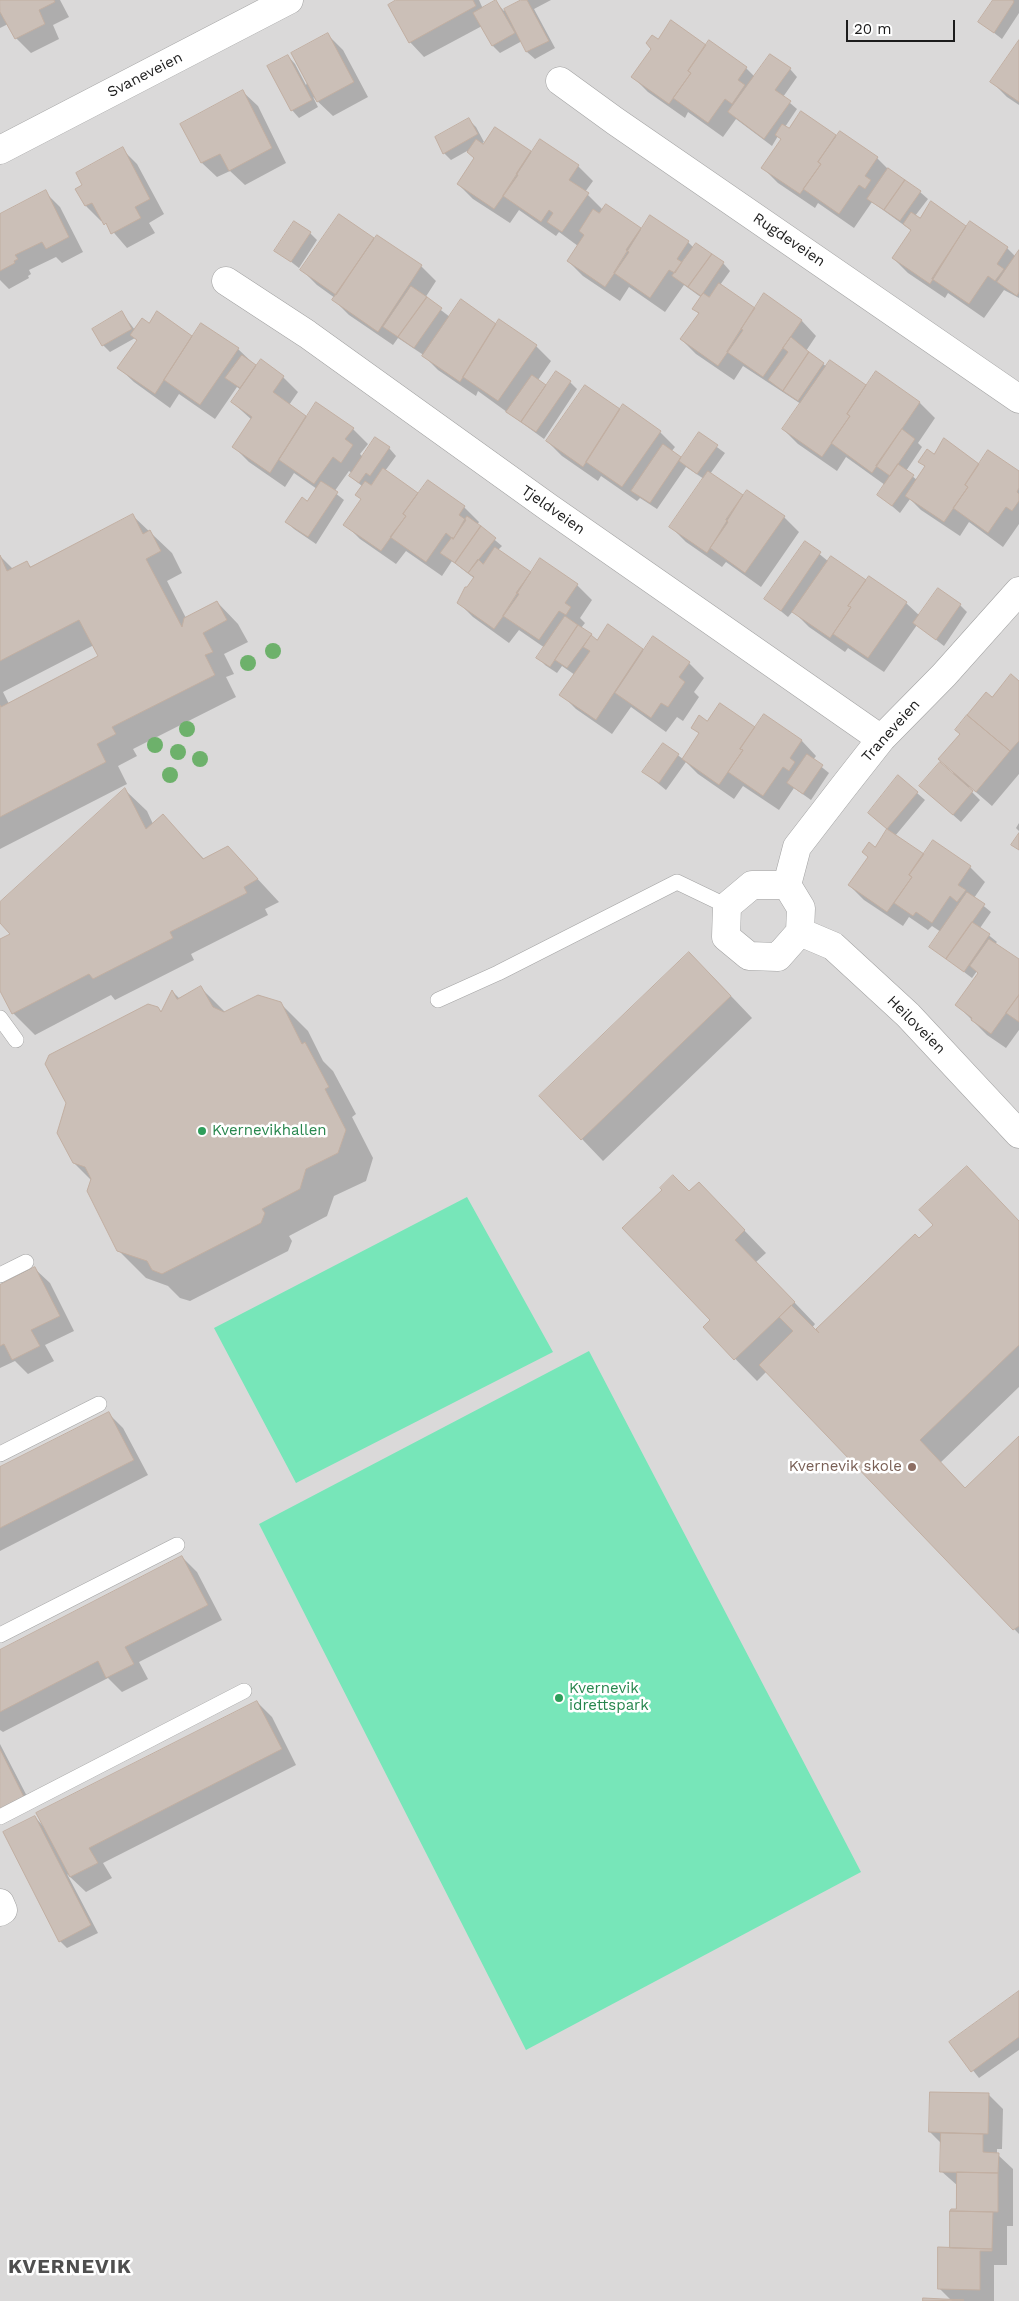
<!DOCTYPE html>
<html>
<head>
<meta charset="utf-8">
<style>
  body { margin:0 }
  #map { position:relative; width:1019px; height:2301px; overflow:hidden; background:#efeae1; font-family:"Work Sans",sans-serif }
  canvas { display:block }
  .scale { position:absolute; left:846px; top:20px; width:109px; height:22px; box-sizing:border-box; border:2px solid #1c1c1c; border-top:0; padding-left:6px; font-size:15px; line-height:18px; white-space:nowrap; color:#1c1c1c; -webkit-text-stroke:4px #fff; paint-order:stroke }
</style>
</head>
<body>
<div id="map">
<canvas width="1019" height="2301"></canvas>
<div class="scale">20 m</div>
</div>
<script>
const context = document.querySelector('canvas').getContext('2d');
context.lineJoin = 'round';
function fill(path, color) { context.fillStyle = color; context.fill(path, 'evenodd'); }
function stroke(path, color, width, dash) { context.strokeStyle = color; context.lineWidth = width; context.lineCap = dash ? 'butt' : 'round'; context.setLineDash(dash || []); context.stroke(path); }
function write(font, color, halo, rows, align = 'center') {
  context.font = font + ' "Work Sans",sans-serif'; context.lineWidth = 5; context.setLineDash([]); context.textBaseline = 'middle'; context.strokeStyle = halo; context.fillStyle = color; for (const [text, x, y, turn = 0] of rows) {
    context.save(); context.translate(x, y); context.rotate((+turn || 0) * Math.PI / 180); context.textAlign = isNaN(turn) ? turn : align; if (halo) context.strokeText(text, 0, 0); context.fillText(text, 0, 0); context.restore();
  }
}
const residential = new Path2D(`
  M0,0H1019V2301H0Z`);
const pitch = new Path2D(`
  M467,1197L553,1352L296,1483L214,1328Z
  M589,1351L861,1872L526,2050L259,1524Z`);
const shadow = new Path2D(`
  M0,0H60L69,17L53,25L59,39L31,53L16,38L8,24L0,28Z
  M399,0H479L483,9L496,2L504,11L523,0H551L534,9L555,48L535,59L527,52L522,41L500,53L493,46L482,26L424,57L410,42Z
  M995,0H1019V13L1002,39L980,22Z
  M328,35L343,50L368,97L333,116L313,97L318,107L299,118L292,110L288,56L295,64L306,85Z
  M658,41L706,47L746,68L755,77L770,55L790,69L797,77L783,97L797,109L785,127L789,130L801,112L837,137L877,158L889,170L920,192L928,199L915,216L920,219L931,203L967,228L970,223L1007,248L1016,257L1019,252V298L1004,290L984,318L948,293L945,298L908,273L893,258L912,231L872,202L854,228L818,203L815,208L778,183L763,168L782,140L778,136L772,146L736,119L723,137L688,112L685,118L648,92L633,77Z
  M1019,42V105L1007,97L992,82Z
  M243,92L258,106L286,163L245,185L230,171L217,177L202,163L182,124Z
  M469,120L476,127L484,142L481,144L484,146L496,129L532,153L578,166L593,181L585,192L603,210L606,206L641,230L688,242L694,248L723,263L730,271L720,285L755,309L765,295L802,321L816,336L806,351L827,367L830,361L867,387L876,373L920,403L935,418L918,443L922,447L906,471L917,480L926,467L920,461L934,455L1019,472V524L1003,547L969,522L960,536L921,510L910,499L900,513L879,495L885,485L846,457L837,471L798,444L783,429L801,404L743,366L734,380L696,354L681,339L699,314L694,309L702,298L684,285L665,312L629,287L620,301L583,276L568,261L578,246L559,232L556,236L519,210L510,223L473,199L458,184L475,159L467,151L451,160L444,153Z
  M122,149L137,164L164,214L149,223L155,233L127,248L103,220L101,221L86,206L77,189L84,185Z
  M45,192L60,207L83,252L62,263L56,257L29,270L31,274L28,276L29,278L9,289L0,280V215Z
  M339,216L375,240L377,236L421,266L436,281L425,298L450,317L497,326L536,346L551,361L538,380L546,387L570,382L577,389L544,439L478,391L476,396L438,370L422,354L398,338L393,345L349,315L334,300L335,298L317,285L302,270Z
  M310,233L317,240L299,268L276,250Z
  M122,313L135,330L149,324L157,313L193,338L202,324L238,349L257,367L283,377L298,392L289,405L307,417L353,429L368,444L360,454L363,457L389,448L396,456L385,471L418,495L428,481L464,507L479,522L477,525L502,546L498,550L531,573L577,585L592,600L580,618L585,623L581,628L597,642L608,626L644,651L689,663L704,678L694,692L699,697L683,721L677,717L666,732L631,707L612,734L576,709L561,694L575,675L562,666L557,673L545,665L538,657L545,648L519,630L509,643L473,617L458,602L475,579L452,561L442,576L406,551L396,564L360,539L345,524L362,500V486L350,476L352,473L349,471L334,492L344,500L316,544L294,529L287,522L308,502L317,489L294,473L285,487L249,462L234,447L252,420L232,402L241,390L237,387L215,419L179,394L170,408L134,382L119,368L138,341L135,338L110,352L103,345Z
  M620,411L660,432L675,447L671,452L682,459L699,434L725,453L710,474L743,496L784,517L799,532L761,587L726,562L722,567L686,542L671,527L704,479L686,467L657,509L640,498L637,501L601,476L598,481L562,456L547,441Z
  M133,516L172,553L182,573L167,581L186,618L217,602L238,624L248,642L224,654L234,674L226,677L236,697L133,749L137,756L118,766L127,784L0,849V556L13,569L26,562L32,568ZM94,645L100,657L9,704L3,692Z
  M805,542L829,562L832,558L867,582L870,577L906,603L920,616L960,605L967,612L944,646L917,625L884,672L848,648L845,652L809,627L793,611L788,617L766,599Z
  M1019,683V774L992,806L970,787L968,788L980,800L961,822L928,793L954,773L940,759L992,699Z
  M720,704L755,729L765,716L802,741L816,756L813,760L829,773L811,800L794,788L779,810L743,786L734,799L698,774L686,762L666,790L644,772L664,745L683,759L700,734L693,727L708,723Z
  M125,790L147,811L153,824L163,816L204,859L228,847L279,902L265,909L268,915L191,954L194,960L115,1000L111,995L35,1035L13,1013L0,988V940L12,934L0,921V904Z
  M917,793L925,800L895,836L924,856L933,842L970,867L985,882L974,898L991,912L980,928L997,942L995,944L1019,961V1030L1006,1048L987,1035L957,1005L979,974L977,971L972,978L931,947L941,932L932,926L928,930L909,917L903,926L864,900L849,885L869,858L863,852L875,848L888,829L877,820Z
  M1019,823V831L1016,828Z
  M711,975L752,1018L603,1161L582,1139Z
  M201,988L226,1013L280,1003L308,1031L323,1061L333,1071L356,1114L352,1117L373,1158L366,1181L334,1196L327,1216L289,1236L292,1241L288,1251L190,1301L180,1298L168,1286L146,1278L118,1250L92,1181L74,1163L157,1008L162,1012L173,992L180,999Z
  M689,1193L720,1205L766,1253L756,1262L815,1324L812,1328L821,1337L919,1240L1019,1222V1387L940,1463L966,1489L1019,1438V1634L767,1371L757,1381L704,1327L712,1320Z
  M35,1269L50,1283L74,1331L45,1345L54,1361L28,1374L15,1361L0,1368V1286Z
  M108,1413L123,1428L148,1475L0,1551V1469Z
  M182,1557L197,1572L222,1620L139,1662L148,1679L122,1692L108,1678L3,1732L0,1730V1651Z
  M257,1702L272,1717L296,1765L103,1863L112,1878L86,1892L67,1874L98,1933L67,1948L60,1941L35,1817L43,1826Z
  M0,1744L31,1804L0,1818Z
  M1019,1992V2050L979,2078L951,2042Z
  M988,2094L1003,2109L1002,2149H997V2154L1013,2169V2226H1007V2265H994V2301H952L939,2288L951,2249L952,2210L957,2211L958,2186L941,2171L942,2144L930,2132Z`);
const building = new Path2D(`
  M0,0H54L55,2L39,10L45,24L15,39L0,12Z
  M396,0H473L476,6L409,43L388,5Z
  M496,0L515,33L492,46L473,13Z
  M521,0H527L549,41L526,52L504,9Z
  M993,0H1013L1014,2L994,33L978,22Z
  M671,20L706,45L688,71L691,73L669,104L631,77L651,49L646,43L652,35L658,39Z
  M328,33L354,82L317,102L291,53Z
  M709,40L747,67L738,80L745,85L732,104L725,99L708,123L673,98L691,73L688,71Z
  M1019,40V102L990,82Z
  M770,54L791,68L775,90L791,101L764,139L728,112Z
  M288,55L312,100L291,111L267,66Z
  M243,90L272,148L229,171L220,154L201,163L180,124Z
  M801,111L836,135L818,162L821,164L800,194L761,168L781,139L775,135L782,124L789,128Z
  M469,118L478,134L443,154L435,137Z
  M495,127L531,151L516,174L518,175L494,209L457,184L474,158L467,152L476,139L483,144Z
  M840,131L878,157L865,176L871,180L865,189L859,185L839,214L803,189L821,164L818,162Z
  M540,139L579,165L569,180L589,193L562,232L547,222L553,213L549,210L541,222L503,196Z
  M123,147L150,199L135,207L141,218L111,234L106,223L104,225L92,203L85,206L75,189L82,185L76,173Z
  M888,168L905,180L884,210L867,199Z
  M905,180L921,191L900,221L884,210Z
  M46,190L69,237L46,249L42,242L15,255L18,259L14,261L15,263L0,271V214Z
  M931,201L966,226L930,284L892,258L911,230L903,224L911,212L920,218Z
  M606,204L641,228L626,250L629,252L605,287L567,261L584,235L579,231L593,209L599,213Z
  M339,214L374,238L336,295L300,270Z
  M650,215L689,241L677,259L682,262L675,273L669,270L650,298L614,273Z
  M294,221L311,232L291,262L274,251Z
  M970,221L1008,247L997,264L1004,269L995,281L988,276L969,304L932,279Z
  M377,235L422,265L378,332L332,300Z
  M696,243L712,254L688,287L672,276Z
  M1019,250V292L1017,296L997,282Z
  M712,254L724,262L701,296L688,287Z
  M719,283L755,308L741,329L743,330L718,366L680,339L699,313L692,309L703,293L709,297Z
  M411,286L427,297L398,337L383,327Z
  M764,293L802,320L763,377L727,352Z
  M427,297L442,308L414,348L398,337Z
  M461,299L496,324L460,382L422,356Z
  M122,311L132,329L102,346L92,329Z
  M157,311L192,336L155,394L117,368L137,340L130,335L142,318L149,323Z
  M499,319L537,345L498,401L463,377Z
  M201,323L239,348L200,405L164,380Z
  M791,337L809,352L783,391L768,380L788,352L783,348Z
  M809,352L824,363L798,401L783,391Z
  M242,355L256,365L240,388L225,378Z
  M261,359L284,376L273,392L306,416L270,473L232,447L252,417L231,402Z
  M830,360L866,385L847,414L850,416L822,457L782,429Z
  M556,371L571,381L536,432L521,422Z
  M876,371L920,402L872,473L831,443L850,416L847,414Z
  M532,375L546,385L521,422L506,412Z
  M585,385L620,409L583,467L546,441Z
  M316,402L354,428L345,439L353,445L341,463L333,457L314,484L279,460Z
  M623,404L661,431L622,487L586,462Z
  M902,429L915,439L890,476L876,466Z
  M699,432L718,445L697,474L679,461Z
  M375,437L390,447L370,476L366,473L359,483L349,476Z
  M944,438L979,464L965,485L968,487L944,522L905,496L925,466L918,462L927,449L934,454Z
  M663,444L681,457L650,503L631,491Z
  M988,450L1019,471V488L1017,492L1019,494V501L1012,511L1006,507L988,533L953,508L968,487L965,485Z
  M898,464L914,475L892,506L877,495Z
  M383,468L418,493L403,514L406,516L381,551L343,525L361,499L355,495L365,481L371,485Z
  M708,471L743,495L707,553L669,527Z
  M428,480L465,506L459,515L466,520L453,539L446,533L426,562L390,537L406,516L403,514Z
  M321,481L338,492L308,537L285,522L302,497L307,501Z
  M747,490L785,516L745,573L710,548L728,522L726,520Z
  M133,514L143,534L150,530L161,551L146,559L182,627L184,618L217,601L227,620L203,633L213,652L205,655L215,675L112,727L116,734L97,744L106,762L0,817V705L1,707L98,656L79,620L0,661V555L7,571L27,561L30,567Z
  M467,516L481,526L455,563L440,553L452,537L453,539Z
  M481,526L496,538L468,573L455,563Z
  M805,541L821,552L781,611L764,599Z
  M495,547L531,572L516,593L519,594L494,629L457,603L465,587H467L474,577L468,573L478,559L483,564Z
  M831,556L866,580L848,606L851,607L830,638L792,612Z
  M540,558L578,584L565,603L571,607L566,615L559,611L539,640L503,616Z
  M869,576L907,602L868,658L833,634L851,607L848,606Z
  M938,588L961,604L936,640L913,623Z
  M565,616L578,625L550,667L536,658Z
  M608,624L643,649L596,720L559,695L590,651L583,647L591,635L597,640Z
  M578,625L592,634L567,668L555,660Z
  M653,636L690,662L679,677L685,682L668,707L661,703L651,718L615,693Z
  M1011,674L1019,681V741L1010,751L967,715L986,692L992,697Z
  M720,703L755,727L740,749L743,750L719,785L682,759L699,733L691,728L699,715L707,721Z
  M764,714L802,740L790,758L795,762L789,771L783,767L763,796L728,772L743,750L740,749Z
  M967,715L1010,751L976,792L938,759L960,734L955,730Z
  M663,743L679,754L659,783L642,772Z
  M807,754L823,765L803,794L787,783Z
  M940,762L973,791L953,815L919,786Z
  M898,775L918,792L887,829L868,813Z
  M125,788L146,829L163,814L203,859L228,846L258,879L244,887L247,893L170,932L173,938L93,979L89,974L12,1014L0,991V939L10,934L0,923V902Z
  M887,829L924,854L909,875L912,877L887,912L848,885L868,857L862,852L869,842L875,847Z
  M1019,833V850L1011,845Z
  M933,840L971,866L958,885L966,890L957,902L950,896L932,923L916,912L913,916L894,903L912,877L909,875Z
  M967,892L985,904L946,959L929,947Z
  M972,922L990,934L964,972L946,959Z
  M989,939L1019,959V995L991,1034L971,1020L972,1018L955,1005L978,973L970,966Z
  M689,952L731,996L581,1140L539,1096Z
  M201,986L213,1007L224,1012L258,995L281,1002L302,1044L305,1042L329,1087L325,1089L346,1130L338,1153L306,1169L300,1189L262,1209L265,1213L261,1223L162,1274L152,1270L147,1261L117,1251L87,1191L91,1179L85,1167L73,1163L57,1133L66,1103L45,1064L49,1055L148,1004L158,1007L161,1012L172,990L177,999Z
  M1019,995V1022L1006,1013Z
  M967,1166L1019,1221V1345L920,1440L965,1488L1019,1436V1626L1013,1630L759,1365L793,1331L779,1317L791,1305L819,1333L816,1329L915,1234L919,1238L933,1225L919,1210Z
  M673,1175L689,1191L699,1182L745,1230L735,1240L795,1302L734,1360L703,1327L710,1320L622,1228L662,1190L660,1188Z
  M35,1267L60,1316L31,1330L40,1346L12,1360L4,1344L0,1346V1285Z
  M109,1412L134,1460L0,1528V1467Z
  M182,1556L208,1605L125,1647L134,1664L106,1678L98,1661L0,1712V1650Z
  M257,1701L282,1749L89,1848L98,1863L70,1877L36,1813Z
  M0,1749L24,1797L0,1809Z
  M35,1816L91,1925L59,1942L3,1832Z
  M1019,1991V2037L971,2072L949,2042Z
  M930,2092L989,2093L988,2134L929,2132Z
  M941,2133L983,2134V2152L999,2153L998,2173L940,2172Z
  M957,2172L998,2173V2212L950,2211L951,2209H956Z
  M950,2211L993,2212L992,2249L950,2248Z
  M938,2247L992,2249V2251H980V2290L938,2289Z
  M923,2298L964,2300L923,2301Z`);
const lane = new Path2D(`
  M438,1000L498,973L677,882L727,906
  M0,1018L16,1040
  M0,1275L26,1262
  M0,1454L99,1404
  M0,1635L177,1545
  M0,1817L244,1691`);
const street = new Path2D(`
  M560,81L615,121L1019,399
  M0,150L289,0
  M226,281L307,334L548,507L881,739
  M752,885H787L801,908L800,932L778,957L749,956L726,937L727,906Z
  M787,885L797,847L841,790L881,739L944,675L1019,591
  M800,932L833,946L908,1015L1019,1134
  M0,1903L3,1910L0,1912`);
const trees = [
  [273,651],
  [248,663],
  [187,729],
  [155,745],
  [178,752],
  [200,759],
  [170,775]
];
const markers = [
  [202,1131,5,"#2e9e5b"],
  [912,1467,5,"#8d6e63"],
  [559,1698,5,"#2e9e5b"]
];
const streetNames = [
  ["Svaneveien",145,75,-27],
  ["Rugdeveien",789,240,34],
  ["Tjeldveien",553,510,35],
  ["Traneveien",891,731,-48],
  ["Heiloveien",916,1025,45]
];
const leisureNames = [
  ["Kvernevikhallen",212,1131],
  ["Kvernevik",569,1689],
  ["idrettspark",569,1706]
];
const educationNames = [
  ["Kvernevik skole",902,1467]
];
const districtNames = [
  ["KVERNEVIK",70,2267]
];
fill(residential, '#dad9d9');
fill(pitch, '#77e6b9');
fill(shadow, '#0003');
fill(building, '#cbbfb7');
stroke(building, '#c2afa2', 1);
stroke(lane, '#a3a3a3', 16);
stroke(street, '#a3a3a3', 29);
stroke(lane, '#fff', 15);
stroke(street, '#fff', 28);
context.fillStyle = '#6db16b';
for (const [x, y] of trees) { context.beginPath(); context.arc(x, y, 8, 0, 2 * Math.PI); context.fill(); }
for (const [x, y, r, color] of markers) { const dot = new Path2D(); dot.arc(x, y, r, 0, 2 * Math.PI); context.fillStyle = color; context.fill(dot); stroke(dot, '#fff', 2); }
write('15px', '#1c1c1c', '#fff', streetNames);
write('15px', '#27864d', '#fff', leisureNames, 'left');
write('15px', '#785e54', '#fff', educationNames, 'right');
context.letterSpacing = '1px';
write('bold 20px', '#4f4f4f', '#fff', districtNames);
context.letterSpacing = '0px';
</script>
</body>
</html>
